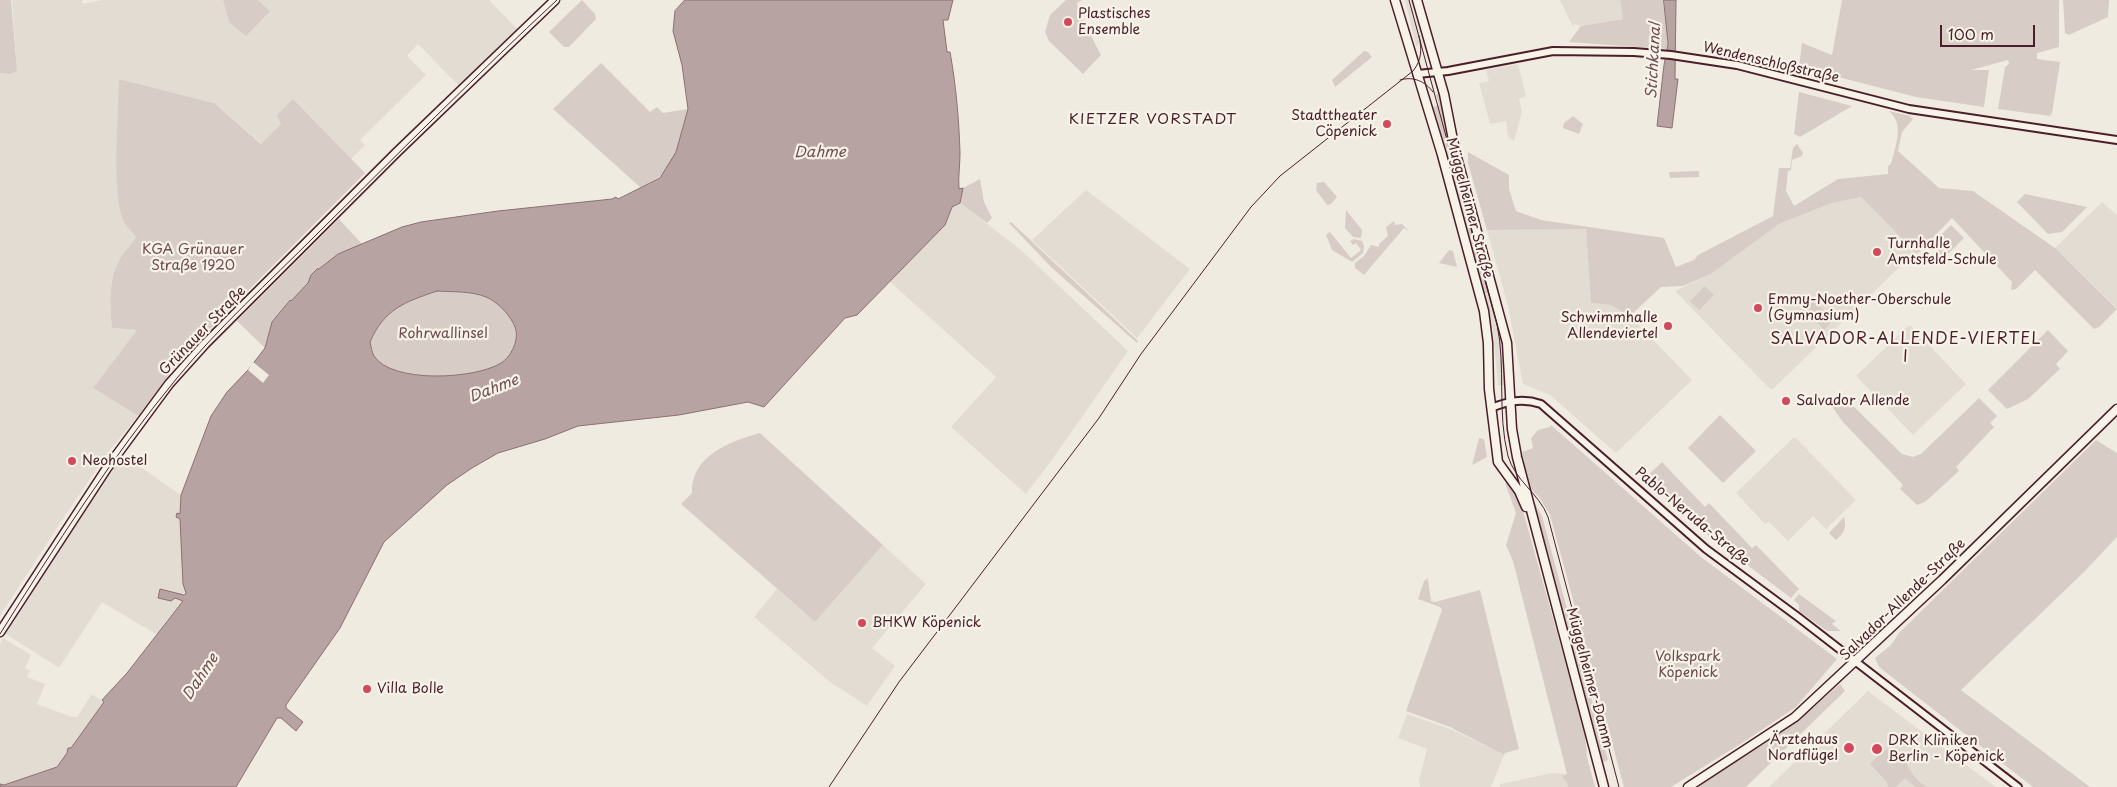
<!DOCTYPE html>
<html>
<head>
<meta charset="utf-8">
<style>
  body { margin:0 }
  #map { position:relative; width:2117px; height:787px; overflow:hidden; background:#f0ebe0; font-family:"Playpen Sans",sans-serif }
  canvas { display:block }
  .scale { position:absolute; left:1940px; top:25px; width:95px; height:22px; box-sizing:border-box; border:2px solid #4a1f2b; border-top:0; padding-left:6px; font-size:15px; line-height:18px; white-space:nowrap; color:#4a1f2b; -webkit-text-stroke:4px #f7f3e8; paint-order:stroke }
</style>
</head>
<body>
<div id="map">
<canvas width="2117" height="787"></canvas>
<div class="scale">100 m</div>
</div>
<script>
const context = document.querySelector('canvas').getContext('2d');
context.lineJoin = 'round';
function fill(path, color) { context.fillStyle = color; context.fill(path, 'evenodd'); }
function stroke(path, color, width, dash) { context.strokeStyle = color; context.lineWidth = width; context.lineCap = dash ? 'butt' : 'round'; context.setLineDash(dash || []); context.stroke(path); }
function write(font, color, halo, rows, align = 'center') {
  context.font = font + ' "Playpen Sans",sans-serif'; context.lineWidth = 4.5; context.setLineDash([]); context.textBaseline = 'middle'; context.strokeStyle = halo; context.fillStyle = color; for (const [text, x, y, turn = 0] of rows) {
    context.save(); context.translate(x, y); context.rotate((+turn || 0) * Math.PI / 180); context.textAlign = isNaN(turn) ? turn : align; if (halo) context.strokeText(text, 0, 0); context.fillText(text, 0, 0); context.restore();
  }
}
const built = new Path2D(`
  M12,0H82L83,4L101,0H223L229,22L269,11L258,0H489L518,30L460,87L418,44L407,56L426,75L360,140L365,145L351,159L293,99L281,124L262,144L214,103L119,79L126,224L136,237L119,261L112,281L110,304L112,328L137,330L93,388L138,416L109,451L62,520L0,616V73L10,74L17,71Z
  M1405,0H1410L1423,44L1416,46Z
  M1560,0H1620L1623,19L1581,26L1575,24L1573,27Z
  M1518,64L1526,96L1519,99L1522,112L1514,141L1508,137L1506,121L1490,124L1479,83L1489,81L1486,70Z
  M1086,190L1190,269L1137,338L1032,240Z
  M1861,197L1915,252L1773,389H1770L1675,291L1711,274L1779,224L1829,204Z
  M2102,202L2117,215V308L2055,248Z
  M960,203L1021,250L1128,351L1054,457L1026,494L951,427L996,377L889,281L944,225L952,207Z
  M1586,228L1591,303L1611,305L1630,316L1692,380L1616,453L1550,395L1523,384L1508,306L1487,230Z
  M1490,292L1500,330L1504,385L1498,386L1493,331L1492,328H1490L1483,294Z
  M1908,326H1911L1966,384L1913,435L1856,376Z
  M1793,438H1796L1856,500L1826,529L1813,516L1788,541L1769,522L1765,524L1736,493Z
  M123,455L181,495L183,584L186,592L175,598L183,601L163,625L164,626L156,634L102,602L59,668L6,634L47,569Z
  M883,545L926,584L872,648L895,666L867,706L830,682L754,617L777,589L815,622Z
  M3,638L31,655L25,668L30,671L27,677L45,684L37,704L69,716L77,717L92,694L104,702L57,767L3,785L0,784V644Z
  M1868,691L1962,762L1996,787H1769Z
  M1407,714L1453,730L1504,755L1491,787H1420L1419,780L1427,749L1398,738Z
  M1552,773L1567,774L1570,787H1500V784Z`);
const green = new Path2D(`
  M0,0H11L17,71L10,74L0,73Z
  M223,0H258L270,11L246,36L229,22Z
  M582,0L595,14L596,19L569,47H564L549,32Z
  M1066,0H1082L1077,3L1080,15L1101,55L1083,74L1049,41L1045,32L1050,15Z
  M1620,0H1664L1668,44L1666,49L1569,42L1581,26L1623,19Z
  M1842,0H2059V47L2037,53V59L2060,62L2052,113L2050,116L1998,109L2005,67L2009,64L2008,60L1971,70H1989L1984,107L1916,97L1799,67L1802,43L1832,55Z
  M2063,0H2109L2108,17L2069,35L2065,33Z
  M1364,51L1368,52L1372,57L1335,87L1332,80Z
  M601,63L650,112L657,107L663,113L688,109C681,129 677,166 658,178C653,182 646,184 640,187L553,109Z
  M119,79L214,103L261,144L281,124L277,115L293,99L365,173L183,356L138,416L93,388L137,330L112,328C110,306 108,280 120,259C124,252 131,245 136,237C133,233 129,229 126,225C110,199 119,113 119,79Z
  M1799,92L1852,106L1800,137L1794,134Z
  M1439,93L1448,137L1490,292L1483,294L1426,97L1430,96L1433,107L1439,105L1436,95Z
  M1889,111L1910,116L1913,119L1902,132L1898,151L1939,188L1973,191L2055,248L2117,309L2099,327L2094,329L2035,270L2016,289L2011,290L2012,282L1952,218L1917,254L1861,197L1829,204L1779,224L1711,274L1683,286L1661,287L1630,316L1611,305L1591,303L1586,229L1487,230L1468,163V152L1509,175V189L1516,211L1541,220L1664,238L1676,267L1694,260L1698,255L1773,216L1779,168H1790L1793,148L1797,144L1803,153L1802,156L1792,160L1791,170L1788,171L1786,191L1794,206L1838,179L1888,174V166L1891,164C1895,146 1905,125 1889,111Z
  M1573,116L1583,124L1579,134L1563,128L1564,123Z
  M1699,171V177L1670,178L1669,172Z
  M980,179L984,202L992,218L987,223L960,203L963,188Z
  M1324,182L1337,197L1331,204L1327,205L1316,190L1317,183Z
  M2025,194L2087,207L2062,232L2048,234L2017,202Z
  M1346,210L1362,230L1361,238L1353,237L1345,228Z
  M339,219L363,245L338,254L319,270L316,269L311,275L308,283L291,301L289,300L272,322L265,348L237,321Z
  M1394,221L1395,225L1402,224L1409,231L1404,228L1364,275L1355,268V263L1364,256L1371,245L1379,247V244L1388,236L1386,227Z
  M1011,222L1138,341L1137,343L1052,268L1009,223Z
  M1951,225L1964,238L1944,258L1931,245Z
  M1330,232L1351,258L1361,250L1356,243L1353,245L1350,241L1354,239L1362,241L1364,246L1363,253L1352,262L1332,250L1326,235Z
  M1449,250L1453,251L1457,267L1439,263Z
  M1705,286L1714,295L1699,310L1690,301Z
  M437,291C453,292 472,291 486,297C497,301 511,316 515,327C520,339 511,357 501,363C476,379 392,384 374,356C372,353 371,346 369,342C384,309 405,302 437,291Z
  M1814,300L1833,320L1824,330L1804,309Z
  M2048,330L2068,351L2056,364L2060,369L2028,399L2007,409L1988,390Z
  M1842,395L1902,454L1913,457L1921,454L1979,398L1997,416L1990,423L1994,427L1956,467L1959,471L1925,502L1917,505L1900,489L1903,485L1842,421L1831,405Z
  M1720,415L1756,451L1723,483L1688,448Z
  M1551,425L1701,557L1837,659L1796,707L1742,743L1671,787H1624L1550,515L1539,497L1529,487L1522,452L1533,448L1531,438L1538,430L1550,427Z
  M760,433L883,545L815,622L681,504L692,493C690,456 731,441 760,433Z
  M1479,438L1484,439L1487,457L1472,465Z
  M2096,440L2117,453V537L2084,572L1961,690L2090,787H2033L1879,667L1875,658L1891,645L1899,633Z
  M1662,462L1705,507L1709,503L1752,548L1756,545L1799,589L1791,598L1709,536L1644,479Z
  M1505,483H1508L1519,497L1585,732L1587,757L1595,787H1568L1567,782L1562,777L1567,774L1513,561L1506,545L1516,513Z
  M1532,498L1542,516L1608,760L1603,762Z
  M1844,517C1847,528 1844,533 1836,540L1829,533Z
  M1429,578L1428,580L1431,601L1435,602L1480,590L1519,749L1505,753L1504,755L1450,727L1406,711L1442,610L1440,607L1418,599L1424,581Z
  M1799,594L1836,621L1832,624L1841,631H1827L1799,611V605L1794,600Z
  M1840,684L1845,691L1844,692L1746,787H1699L1721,770L1775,738L1777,734L1814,707Z
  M1894,748C1906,752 1905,761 1910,770C1914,777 1920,783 1927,787H1915L1905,778L1896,787H1888L1887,782L1870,764L1883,751Z`);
const water = new Path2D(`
  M685,0H953L948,20H943L947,52H950C956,85 959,120 960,153C960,165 958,177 959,189L963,188L960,203L952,207L945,225L857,315L845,318L764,407L748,402L679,415L578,426L545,439L498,453L472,468L447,485L384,542L340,628L286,705V708L303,722L296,731L281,718H277L236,787H0V784L4,785L57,767L67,753L68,748H71L104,702L102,700L127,673L183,601L175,598L171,601L158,598L160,589L184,595L186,593L183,584L180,519L176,517L177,513L180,514L181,495L211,416L227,392L248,370L265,348L272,322L290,300L291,301L308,283L311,275L317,269H319L338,254L402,227L421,222L498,211L612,199L616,197L618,199L660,178L676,152L688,109L682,65L673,31L675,11ZM437,291C453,292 472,291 486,297C497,301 511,316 515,327C520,339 511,357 501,363C476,379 392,384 374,356C372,353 371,346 370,342C384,309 405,302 437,291Z
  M1664,0H1676L1675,79H1678L1672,128L1657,126L1664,65L1668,44Z`);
const pier = new Path2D(`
  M253,362L269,375L263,383L248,370Z`);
const tertiary = new Path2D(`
  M1417,74L1448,71L1553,51L1634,52L1671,55L1737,65L1909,109L2117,140
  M1491,408C1508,401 1523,398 1541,404L1706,549L1798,617L2018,787`);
const secondary = new Path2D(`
  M1395,0L1442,155L1484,311L1488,343L1489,389L1498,462L1519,491L1526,507
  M1417,0L1444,94L1455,150L1507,343L1512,429L1517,457L1604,787
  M0,632L107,468L169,384L205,344L397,152L555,0
  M1688,787L1795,717L1942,580L2117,409`);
const tram = new Path2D(`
  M1409,0L1497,324C1506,367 1497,413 1508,456C1515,481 1539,493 1548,517L1619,787
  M1400,80C1413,76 1425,81 1433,92
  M0,634C55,546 111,458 177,378C219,327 269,282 316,235C396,156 475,76 557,0
  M829,787L899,682L1099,418L1141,354L1251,207L1280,176L1413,71C1422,60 1422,49 1419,36`);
const markers = [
  [1068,22,5,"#d1495b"],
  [1387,124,5,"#d1495b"],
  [1877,252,5,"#d1495b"],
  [1758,308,5,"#d1495b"],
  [1668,326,5,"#d1495b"],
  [1786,401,5,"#d1495b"],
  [72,461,5,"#d1495b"],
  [862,623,5,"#d1495b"],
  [367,689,5,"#d1495b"],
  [1849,748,6,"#d1495b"],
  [1877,749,6,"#d1495b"]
];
const poiNames = [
  ["Plastisches",1078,14],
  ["Ensemble",1078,30],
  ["Stadttheater",1377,116,"right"],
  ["Cöpenick",1377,132,"right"],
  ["Turnhalle",1887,244],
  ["Amtsfeld-Schule",1887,260],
  ["Emmy-Noether-Oberschule",1768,300],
  ["(Gymnasium)",1768,316],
  ["Schwimmhalle",1658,318,"right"],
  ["Allendeviertel",1658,334,"right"],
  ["Salvador Allende",1796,401],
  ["Neohostel",82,461],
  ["BHKW Köpenick",872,623],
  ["Villa Bolle",377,689],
  ["Ärztehaus",1838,740,"right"],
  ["Nordflügel",1838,756,"right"],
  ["DRK Kliniken",1888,741],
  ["Berlin - Köpenick",1888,757]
];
const streetNames = [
  ["Wendenschloßstraße",1771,63,13],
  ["Müggelheimer Straße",1469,208,75],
  ["Grünauer Straße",203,331,-46],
  ["Pablo-Neruda-Straße",1692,517,40],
  ["Salvador-Allende-Straße",1903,600,-44],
  ["Müggelheimer Damm",1589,678,75]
];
const parkNames = [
  ["KGA Grünauer",193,250],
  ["Straße 1920",193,266],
  ["Rohrwallinsel",443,334],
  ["Volkspark",1688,657],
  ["Köpenick",1688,673]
];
const waterNames = [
  ["Stichkanal",1654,61,-87],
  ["Dahme",820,153],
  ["Dahme",494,389,-21],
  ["Dahme",201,677,-56]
];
const neighbourhoodNames = [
  ["KIETZER VORSTADT",1153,120]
];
const quarterNames = [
  ["SALVADOR-ALLENDE-VIERTEL",1906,340],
  ["I",1906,358]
];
fill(built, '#e3dcd2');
fill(green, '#d8cdc6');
fill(water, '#b7a4a2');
stroke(water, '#8b6f72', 1);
fill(pier, '#f0ebe0');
stroke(tertiary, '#4a1f2b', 10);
stroke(secondary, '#4a1f2b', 11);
stroke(tertiary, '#f7f3e8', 6);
stroke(secondary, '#f7f3e8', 8);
stroke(tram, '#4a1f2b', 1);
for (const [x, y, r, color] of markers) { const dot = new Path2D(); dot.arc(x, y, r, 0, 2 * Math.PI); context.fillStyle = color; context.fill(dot); stroke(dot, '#f7f3e8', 2); }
write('14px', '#4a1f2b', '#f7f3e8', poiNames, 'left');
write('14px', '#4a1f2b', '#f7f3e8', streetNames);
write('14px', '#6e4a52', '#f7f3e8', parkNames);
write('italic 15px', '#704e55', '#f7f3e8', waterNames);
context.letterSpacing = '1px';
write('15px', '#4a1f2b', '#f7f3e8', neighbourhoodNames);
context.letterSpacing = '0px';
context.letterSpacing = '1px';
write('16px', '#4a1f2b', '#f7f3e8', quarterNames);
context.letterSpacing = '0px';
</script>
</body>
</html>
